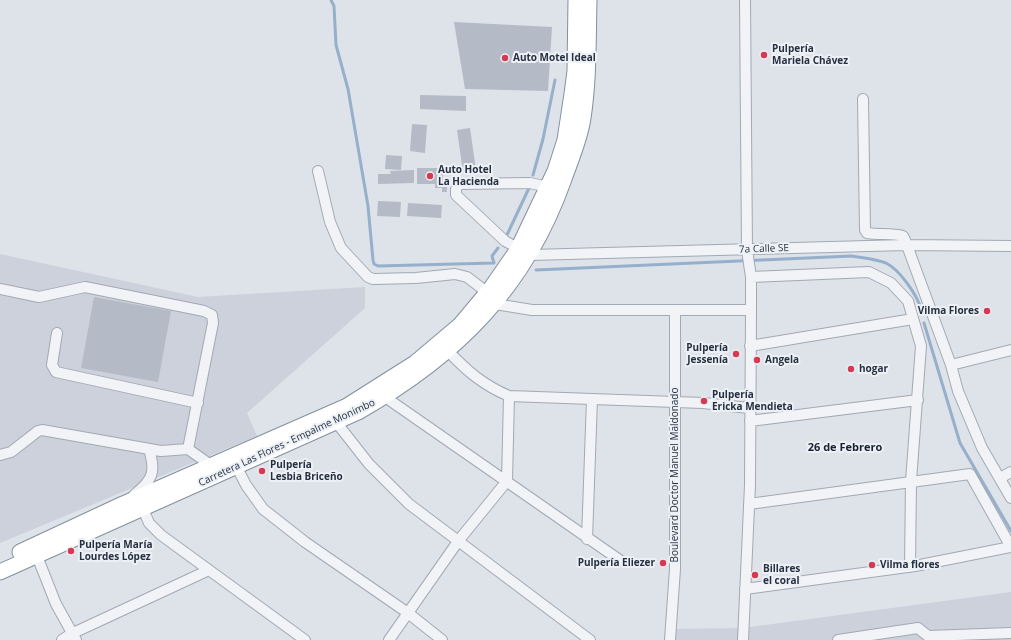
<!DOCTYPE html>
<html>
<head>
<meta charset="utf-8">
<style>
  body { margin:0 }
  canvas { display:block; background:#dee2e9 }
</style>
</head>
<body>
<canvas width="1011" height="640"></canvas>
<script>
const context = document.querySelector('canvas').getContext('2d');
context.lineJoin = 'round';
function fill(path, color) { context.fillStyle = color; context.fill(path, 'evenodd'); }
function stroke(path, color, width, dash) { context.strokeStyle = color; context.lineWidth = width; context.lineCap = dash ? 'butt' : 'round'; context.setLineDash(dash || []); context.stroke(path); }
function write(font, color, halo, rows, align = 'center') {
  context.font = font + ' "Open Sans",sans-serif'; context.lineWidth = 4; context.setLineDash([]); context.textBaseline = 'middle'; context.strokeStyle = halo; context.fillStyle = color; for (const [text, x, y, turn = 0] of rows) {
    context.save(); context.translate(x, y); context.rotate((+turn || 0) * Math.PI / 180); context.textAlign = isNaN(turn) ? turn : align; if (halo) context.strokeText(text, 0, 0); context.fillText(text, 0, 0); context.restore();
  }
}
const built = new Path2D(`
  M0,254L198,297L365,287V308L247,413L257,436L0,543Z
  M1011,592V640H670L671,629L743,628Z`);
const stream = new Path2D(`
  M331,0L334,6L336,45L348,89L368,206L373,260L374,264L378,266L494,263L492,256L498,248
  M533,175L543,139L555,80
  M506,237L529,188
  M536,270L852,256C863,258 876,259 886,263C900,270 917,295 921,309
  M924,323L960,443L1011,531`);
const building = new Path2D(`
  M454,22L552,27L548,91L465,89Z
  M420,95L466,96V111L420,109Z
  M412,124L427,125L425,153L410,151Z
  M470,128L476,170L463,172L457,130Z
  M386,155L402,156L401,170L385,169Z
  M417,168H443V187H447V192H442V188H435V184H417Z
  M414,170V183L378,184V174H391L390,171Z
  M378,201L401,202L400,217L377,216Z
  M408,203L442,205L441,218L407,216Z
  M94,297L171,311L158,382L81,368Z`);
const minor = new Path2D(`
  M863,99L865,230L867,233C879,235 892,233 903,236L905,240L951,365L958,391L982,448L1011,498
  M318,171L330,222L341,248L368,277L373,279L416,278L455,274L467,277L488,293
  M548,187L530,183L459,184L456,189V195L505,241L530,255L906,245L1011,246
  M751,277L869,272L891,283L908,301L921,346L911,481L910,567
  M0,289L39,297L85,287L204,311L212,315L213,323L188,449
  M495,304L532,310H751
  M57,333L52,365L56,372L198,403
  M750,346L913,319
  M448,351C467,371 483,385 509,396L703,403L749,408
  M951,365L1011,350
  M385,397L621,561
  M750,421L918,400
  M336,422L369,464L409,504L590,640
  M0,455L11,452L38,431L42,430L161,451L188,449L212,466
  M234,462L246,485L263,509L305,542L408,613L442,640
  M1000,478L1011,472
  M134,495C153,480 156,472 149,449
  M749,504L970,474L1011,547
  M143,509L149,523L161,535L305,640
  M587,539L592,399
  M35,551L56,604L76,640
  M745,589L915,566L1011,547
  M62,640L71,634L209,570
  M389,640L459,540L507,481L509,396
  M670,640L675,569V310
  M743,640L750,485L751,310V277L747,250L745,0
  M838,640L918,628L928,636L1011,633`);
const highway = new Path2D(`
  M20,552L123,504L347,406L415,363L460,325L491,288L518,249L555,171L565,140L572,94L575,71L576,0
  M0,572L358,412C457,356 526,287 564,179C571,159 580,139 583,118C589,79 588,39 589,0`);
const markers = [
  [764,55,4,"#d73953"],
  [505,58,4,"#d73953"],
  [430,176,4,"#d73953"],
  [987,311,4,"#d73953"],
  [736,354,4,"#d73953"],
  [757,360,4,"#d73953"],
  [851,369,4,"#d73953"],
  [704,401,4,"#d73953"],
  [262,471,4,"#d73953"],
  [71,551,4,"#d73953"],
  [663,563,4,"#d73953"],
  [872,565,4,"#d73953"],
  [755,575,4,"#d73953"]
];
const poiNames = [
  ["Pulpería",772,49],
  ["Mariela Chávez",772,61],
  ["Auto Motel Ideal",513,58],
  ["Auto Hotel",438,170],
  ["La Hacienda",438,182],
  ["Vilma Flores",979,311,"right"],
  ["Pulpería",728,348,"right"],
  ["Jessenía",728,360,"right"],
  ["Angela",765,360],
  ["hogar",859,369],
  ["Pulpería",712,395],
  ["Ericka Mendieta",712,407],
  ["Pulpería",270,465],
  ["Lesbia Briceño",270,477],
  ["Pulpería María",79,545],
  ["Lourdes López",79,557],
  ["Pulpería Eliezer",655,563,"right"],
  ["Vilma flores",880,565],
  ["Billares",763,569],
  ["el coral",763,581]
];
const streetNames = [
  ["7a Calle SE",764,249,-2],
  ["Carretera Las Flores - Empalme Monimbo",287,443,-25],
  ["Boulevard Doctor Manuel Maldonado",675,475,-90]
];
const neighbourhoodNames = [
  ["26 de Febrero",845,448]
];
fill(built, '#ccd1db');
stroke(stream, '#96b0cb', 3);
fill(building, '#b5bbc6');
stroke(minor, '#a3a9b3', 12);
stroke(highway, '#8490a0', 17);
stroke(minor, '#f1f3f7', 10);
stroke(highway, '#fff', 15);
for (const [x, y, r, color] of markers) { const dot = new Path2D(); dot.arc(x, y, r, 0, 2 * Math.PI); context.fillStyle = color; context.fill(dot); stroke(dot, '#edf1f6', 1.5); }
write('bold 10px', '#263040', '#edf1f6', poiNames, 'left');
write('10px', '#263040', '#edf1f6', streetNames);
write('bold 11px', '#182131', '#edf1f6', neighbourhoodNames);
</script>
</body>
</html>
